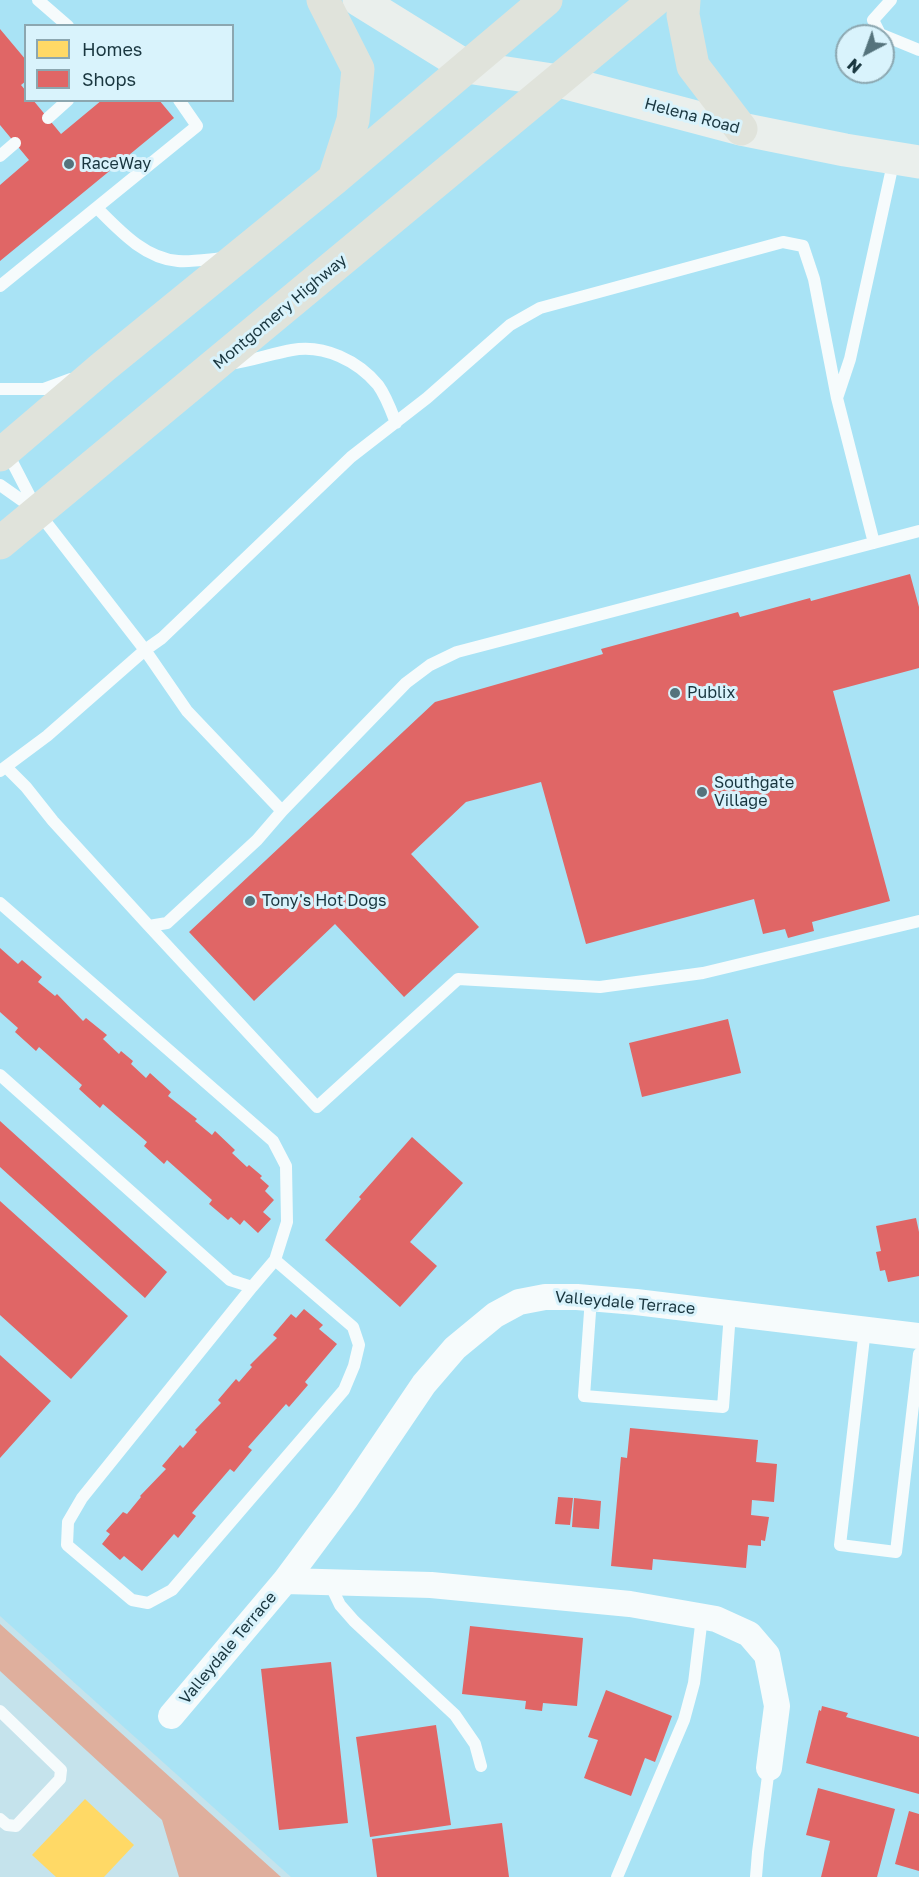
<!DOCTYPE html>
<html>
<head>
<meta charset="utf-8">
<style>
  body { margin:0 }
  #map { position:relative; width:919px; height:1877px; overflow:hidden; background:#c5e3ec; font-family:"Golos Text",sans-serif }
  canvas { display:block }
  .legend { position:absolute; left:24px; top:24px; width:210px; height:78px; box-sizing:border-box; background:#d9f3fc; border:2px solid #8ca7b0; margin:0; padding:8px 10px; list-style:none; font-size:18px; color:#19363f }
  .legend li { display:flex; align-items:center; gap:12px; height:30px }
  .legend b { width:30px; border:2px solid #8ca7b0 }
  .north { position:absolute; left:835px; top:24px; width:60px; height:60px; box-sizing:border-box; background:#d9f3fc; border:2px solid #8ca7b0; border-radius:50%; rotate:221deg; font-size:16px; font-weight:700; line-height:24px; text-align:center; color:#19363f }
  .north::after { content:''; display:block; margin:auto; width:21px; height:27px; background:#55737c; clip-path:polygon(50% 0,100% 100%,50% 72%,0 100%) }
</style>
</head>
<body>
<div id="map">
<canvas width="919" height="1877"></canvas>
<ul class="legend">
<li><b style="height:16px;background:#ffd966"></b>Homes</li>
<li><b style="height:16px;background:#e06666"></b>Shops</li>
</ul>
<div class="north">N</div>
</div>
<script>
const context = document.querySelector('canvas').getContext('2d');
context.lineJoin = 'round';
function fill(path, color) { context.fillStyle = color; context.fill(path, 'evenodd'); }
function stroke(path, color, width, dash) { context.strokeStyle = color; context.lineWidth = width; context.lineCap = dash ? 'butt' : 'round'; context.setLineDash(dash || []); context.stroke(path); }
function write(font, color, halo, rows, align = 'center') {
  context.font = font + ' "Golos Text",sans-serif'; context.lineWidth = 6; context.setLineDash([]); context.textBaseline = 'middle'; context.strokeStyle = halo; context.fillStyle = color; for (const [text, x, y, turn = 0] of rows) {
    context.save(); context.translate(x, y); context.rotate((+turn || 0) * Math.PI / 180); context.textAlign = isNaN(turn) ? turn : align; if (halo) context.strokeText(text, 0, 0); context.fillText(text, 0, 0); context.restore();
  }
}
const built = new Path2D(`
  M0,0H919V1877H291L0,1616ZM26,26H232V100H26ZM847,36H883V72H847Z`);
const forest = new Path2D(`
  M0,1624L281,1877H179L162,1820L0,1671Z`);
const homes = new Path2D(`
  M85,1799L134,1845L104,1877H56L32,1855Z`);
const shops = new Path2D(`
  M0,29L26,60V81L21,85L26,91V100H33L61,134L102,100H159L174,118L0,261V185L29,160L0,125Z
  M910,574L919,607V668L833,691L890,901L812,922L814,931L788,938L785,929L763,934L754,899L586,944L541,782L466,802L411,854L479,927L404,997L335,924L254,1001L189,932L435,702L603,654L601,649L738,612L740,617L810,598L811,601Z
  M0,948L18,964L22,960L42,977L38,982L55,996L57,994L83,1021L86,1018L107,1035L103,1039L119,1054L121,1051L133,1061L131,1064L146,1078L150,1073L171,1092L168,1096L197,1119L195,1121L212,1135L215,1131L235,1150L232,1153L247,1167L249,1165L262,1176L260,1178L269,1186L265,1191L274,1200L263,1212L271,1219L258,1233L244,1220L240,1225L231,1217L228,1220L209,1204L212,1200L167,1160L164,1164L144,1146L147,1142L103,1104L100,1108L79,1089L82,1085L39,1047L36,1051L15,1032L18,1028L0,1012Z
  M728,1019L741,1073L642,1097L629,1043Z
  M0,1121L167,1272L145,1298L0,1167Z
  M412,1137L463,1183L410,1242L437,1266L400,1307L325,1240L361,1199L359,1197Z
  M0,1201L128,1316L71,1379L0,1315Z
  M916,1218L919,1232V1276L888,1282L885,1270L880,1271L876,1252L881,1251L876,1226Z
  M304,1309L323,1325L319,1329L337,1344L305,1382L308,1385L289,1407L286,1404L248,1447L252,1450L234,1472L230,1469L192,1513L196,1516L178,1538L174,1534L142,1571L124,1556L120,1560L102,1544L110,1534L106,1531L123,1512L127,1514L141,1497L140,1496L166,1469L162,1466L180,1445L183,1448L197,1432L195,1430L221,1403L218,1400L236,1379L239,1382L252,1367L250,1365L277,1338L273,1335L291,1314L296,1318Z
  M0,1355L51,1401L0,1458Z
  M630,1428L758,1440L756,1462L777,1464L774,1502L752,1500L751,1515L769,1517L765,1541L761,1540V1546L748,1545L746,1568L653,1559L652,1570L611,1566L621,1457L627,1458Z
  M558,1497L573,1498L570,1525L555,1524Z
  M574,1498L601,1501L599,1529L572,1527Z
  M470,1626L583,1638L577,1706L543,1703L542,1711L525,1709L526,1701L462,1694Z
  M331,1662L348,1823L279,1830L261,1669Z
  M606,1690L672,1716L655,1762L645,1758L631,1796L584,1778L598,1740L588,1737Z
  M822,1706L848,1713L846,1717L919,1737V1794L806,1763L819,1710L821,1711Z
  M436,1725L451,1825L370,1837L356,1737Z
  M818,1788L895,1809L877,1877H821L830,1841L806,1835Z
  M909,1811L919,1814V1871L895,1864Z
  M502,1823L509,1877H377L372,1839Z`);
const lane = new Path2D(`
  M38,0L68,26
  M891,0L873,20L880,34L919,50
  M48,118L68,100
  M0,156L15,143
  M97,208C119,230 144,258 178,261C193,262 210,259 225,258
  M0,286L197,126L179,100
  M229,364C252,361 270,354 292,350C324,344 358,361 378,385C386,396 391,410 396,423
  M0,389H44L71,379
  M837,398L814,279L803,246L783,242L540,308L510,325L427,398L351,457L162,638L145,650L187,711L282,811L406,683L430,665L457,652L919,531
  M0,485L37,511
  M874,543L837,398L850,359L894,159
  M6,767L26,787L53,821L149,926L167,923L257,840L282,811
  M0,771L47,736L145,650L38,512L7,452
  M0,903L273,1141L286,1166L287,1222L275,1260L252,1287L230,1280L0,1075
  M149,926L317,1107L458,979L600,987L703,973L919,921
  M252,1287L82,1498L68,1522L67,1545L132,1600L148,1603L172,1590L344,1390L354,1366L359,1345L353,1327L275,1260
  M591,1298L584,1396L723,1407L730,1313
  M865,1329L840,1545L896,1552L919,1354
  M329,1582L340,1605L354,1621L455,1715L475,1744L481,1766
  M0,1711L61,1770L60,1779L16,1826L7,1825L0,1819
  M617,1877L684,1720L694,1683L702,1617
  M756,1877L758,1852L769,1768`);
const street = new Path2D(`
  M285,1581L431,1585L630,1604L716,1619L749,1634L767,1655L777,1706L769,1768
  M171,1716L285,1581L346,1499L424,1384L455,1348L495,1315L519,1302L545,1297H577L636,1302L919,1336`);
const secondary = new Path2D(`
  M359,0L467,67L559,81L741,129L845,150L919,162`);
const primary = new Path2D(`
  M323,0L358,69L353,120L334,179
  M684,0L683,15L693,66L741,129
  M0,455L103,367L334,179L546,0
  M0,543L655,0`);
const markers = [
  [69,164,6,"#55737c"],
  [675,693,6,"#55737c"],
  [702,792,6,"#55737c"],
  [250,901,6,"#55737c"]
];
const streetNames = [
  ["Helena Road",692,116,15],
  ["Montgomery Highway",280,312,-40],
  ["Valleydale Terrace",625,1303,5],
  ["Valleydale Terrace",228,1648,-50]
];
const poiNames = [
  ["RaceWay",81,164],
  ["Publix",687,693],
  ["Southgate",714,783],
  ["Village",714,801],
  ["Tony's Hot Dogs",262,901]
];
fill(built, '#a9e3f5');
fill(forest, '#dfaf9d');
fill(homes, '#ffd966');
fill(shops, '#e06666');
stroke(lane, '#f6fbfc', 12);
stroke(street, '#f6fbfc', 26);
stroke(secondary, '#eaefec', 33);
stroke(primary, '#e0e3db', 33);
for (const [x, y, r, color] of markers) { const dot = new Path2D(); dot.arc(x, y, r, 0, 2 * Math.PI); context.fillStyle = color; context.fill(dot); stroke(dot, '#d9f3fc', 2); }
write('16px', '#19363f', '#d9f3fc', streetNames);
write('16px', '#19363f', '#d9f3fc', poiNames, 'left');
</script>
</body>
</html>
